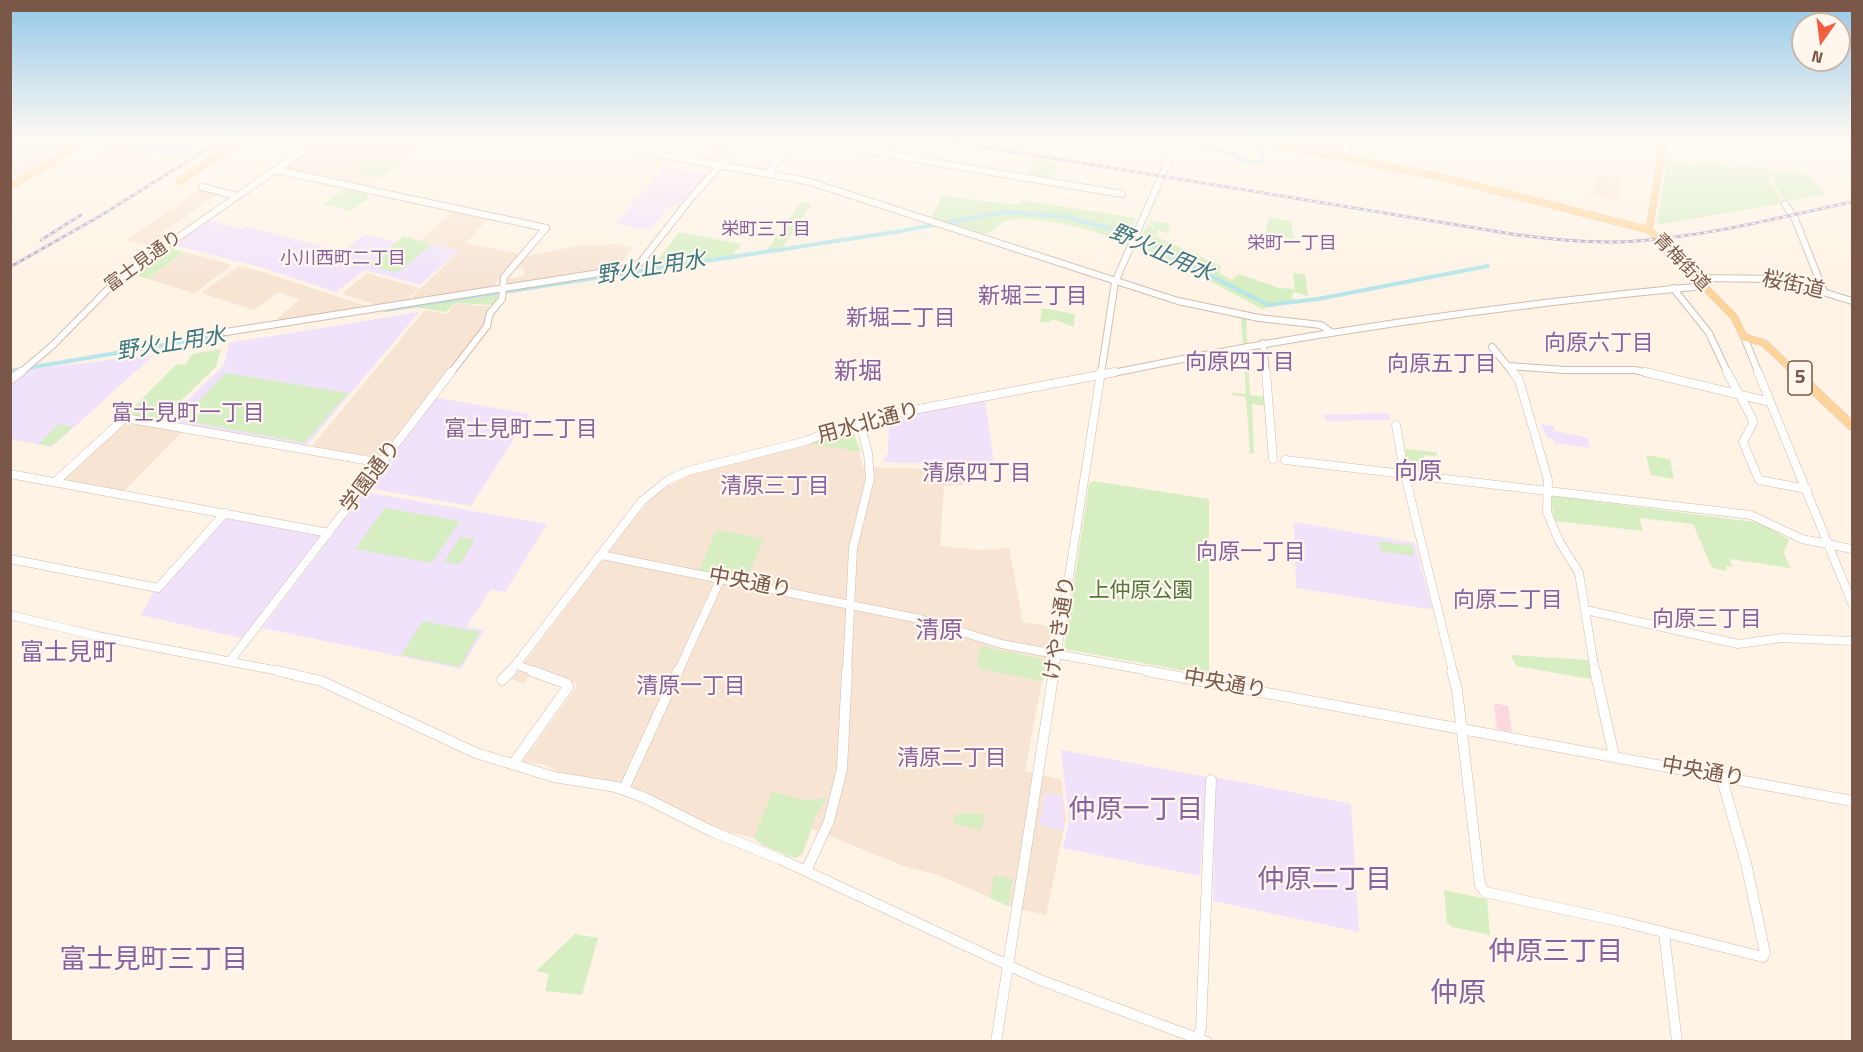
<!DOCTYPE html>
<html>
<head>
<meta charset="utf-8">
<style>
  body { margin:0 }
  #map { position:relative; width:1863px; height:1052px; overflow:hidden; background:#fef3e5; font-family:"Titillium Web",sans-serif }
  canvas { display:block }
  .frame { position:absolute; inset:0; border:12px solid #7a5747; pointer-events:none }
  .north { position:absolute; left:1791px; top:12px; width:60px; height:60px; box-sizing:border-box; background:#fff7ed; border:2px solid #cab7ab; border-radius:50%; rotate:194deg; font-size:16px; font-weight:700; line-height:24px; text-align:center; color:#7a5747 }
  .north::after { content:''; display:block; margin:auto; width:21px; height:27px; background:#f35e40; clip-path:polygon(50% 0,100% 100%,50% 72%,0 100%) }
</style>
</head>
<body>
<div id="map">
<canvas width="1863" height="1052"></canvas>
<div class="frame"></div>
<div class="north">N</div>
</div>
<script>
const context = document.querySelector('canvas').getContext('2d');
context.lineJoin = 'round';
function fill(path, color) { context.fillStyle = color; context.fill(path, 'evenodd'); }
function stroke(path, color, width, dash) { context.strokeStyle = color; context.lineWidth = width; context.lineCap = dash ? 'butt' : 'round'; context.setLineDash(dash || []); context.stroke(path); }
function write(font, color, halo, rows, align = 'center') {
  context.font = font + ' "Titillium Web","Noto Sans JP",sans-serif'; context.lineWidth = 4.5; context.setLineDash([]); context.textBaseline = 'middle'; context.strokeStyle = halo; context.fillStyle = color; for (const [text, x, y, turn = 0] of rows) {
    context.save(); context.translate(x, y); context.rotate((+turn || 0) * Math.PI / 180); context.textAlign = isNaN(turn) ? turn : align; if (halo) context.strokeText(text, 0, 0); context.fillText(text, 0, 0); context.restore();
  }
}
const residential = new Path2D(`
  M324,139H386L420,148L368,187L283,169Z
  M113,146L151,153L131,166L94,157Z
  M1610,174L1623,178L1618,200L1592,194L1598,175L1609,178Z
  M199,190L218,194L161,233L172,237L157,248L126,240Z
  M454,210L489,218L459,251L421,240Z
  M467,243L520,254L493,287L413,300L412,297Z
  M618,244L632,248L618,268L508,285L507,279L524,276V268L512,270L523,257L577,246Z
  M185,252L226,263L231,266L194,293L148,279Z
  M239,266L263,272L366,306L280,321L277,319L300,299L278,292L254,310L201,293Z
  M367,273L420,288L410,296L411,299L377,305L342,294Z
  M456,303L493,307L484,326L382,458L312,446L425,310L447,314Z
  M124,422L182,432L124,491L63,480Z
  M852,431L863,467L961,470L963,485L944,486L940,546L978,550L1009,548L1023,622L1052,627L1025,771L1061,780L1066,819L1046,915L1012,907L938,875L904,866L812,829L802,856L795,858L762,845L754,838L724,831L621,782L564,774L543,764L522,762L578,685L535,669L523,684L512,679L636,516L658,492L690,475L810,443L834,433Z`);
const commercial = new Path2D(`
  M716,139H736L718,159L700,158Z`);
const industrial = new Path2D(`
  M11,139H81L11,179Z`);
const education = new Path2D(`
  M125,139H209L176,158L115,145Z
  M1293,139H1342V154L1294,146Z
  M666,166L709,174L681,207L670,205L650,230L615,224Z
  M208,220L242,229L245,226L342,252L365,234L397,242L404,236L458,251L420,285L365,270L336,292L264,268L174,245Z
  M419,312L307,445L166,421L224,365L229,343Z
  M154,355L52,447L11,439L10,386L31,369Z
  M438,398L530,414L471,506L368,488L434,400Z
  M985,400L994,463L966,465L882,462L888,453L889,419Z
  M1388,413L1390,420L1326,421L1323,415Z
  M1540,424L1554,426V430L1550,433L1556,431L1588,438L1590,448L1555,443L1554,439L1547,438Z
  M365,492L547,524L505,592L491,589L466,627L484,630L461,669L262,628Z
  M228,517L326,534L244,639L141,615L154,591L160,592Z
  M1294,522L1415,543L1432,608L1429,609L1296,588Z
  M1061,750L1207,777L1200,876L1063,848L1069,820Z
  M1215,777L1351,804L1359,932L1213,901Z
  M1045,793L1063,796L1064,831L1039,825Z`);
const medical = new Path2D(`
  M1494,703L1508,706L1512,732L1497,729Z`);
const green = new Path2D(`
  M1035,159L1058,164L1052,179L1026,176Z
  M362,160L395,167L381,177L352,171Z
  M1667,160L1695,166V160L1735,168L1736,165L1767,169L1772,185L1784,203L1657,225Z
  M1770,171L1809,174L1824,195L1785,201L1775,185Z
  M343,189L368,194V198L351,211L323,204Z
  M941,196L1019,205L1022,200L1136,218L1127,243C1093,231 1046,215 1009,220C1002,221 994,231 986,234L932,218Z
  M802,201L812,204L783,247L766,251Z
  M1268,217L1291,221L1295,244L1265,238Z
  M1149,221L1170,224L1168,233L1158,230L1155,236L1221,266L1220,274L1232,280L1239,274L1279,288L1295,289L1293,273L1305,274L1308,296L1294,292L1291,298L1300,301L1284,304L1275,301L1276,306L1262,309L1186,268L1137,246L1148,224L1156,229Z
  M679,232L741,244L733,255L652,268Z
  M404,236L432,244L400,271L394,272L368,265Z
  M169,248L184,252L148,279L131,273Z
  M499,295L494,305L455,303L446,312L415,307Z
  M1042,308L1075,314L1074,327L1053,319L1049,322H1040Z
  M1241,318L1246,319L1250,395L1266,397L1267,406L1252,404L1254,454L1248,453L1250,451L1246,397L1232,395V393L1246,394Z
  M221,349L216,367L160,421L127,414L176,365L186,364L192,354Z
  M226,373L348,393L305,443L180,420Z
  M59,424L73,427L51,446L38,444Z
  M849,429L853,431L861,452L811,444Z
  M1405,449L1436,452L1437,456L1423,455L1427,476L1409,474Z
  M1646,455L1670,459L1674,479L1651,475Z
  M1093,481L1209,499V675L1064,649L1087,498L1089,484Z
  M1554,496L1762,523L1789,540L1784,552L1790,568L1730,559L1732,567L1726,566L1727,571L1712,568L1693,524L1639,518L1643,531L1555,521L1550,498Z
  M385,508L460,521L432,563L355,549Z
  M721,530L764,539L746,580L699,571L716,531Z
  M460,537L475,539L460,564L444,562Z
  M1379,541L1413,546L1414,556L1380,551Z
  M423,621L480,632L460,667L401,655Z
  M981,646L1042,659L1046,664L1043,681L980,669L977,663Z
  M1511,655L1588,660L1593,677L1590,679L1516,666Z
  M772,792L803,800L827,798L817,813L801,855L795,858L763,845L754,838Z
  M954,814H985L981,830L954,824Z
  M994,875L1013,879L1008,906L990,898Z
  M1444,890L1487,899L1490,935L1452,927L1447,923Z
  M575,934L598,938L582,995L545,991L549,974L536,971Z`);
const canal = new Path2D(`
  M1183,139L1195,145L1238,155L1240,160L1261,163L1263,144
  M386,310L895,232L1005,212L1068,217L1131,235L1268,305L1318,299L1488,266
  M10,371L229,334`);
const minorFar2 = new Path2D(`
  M576,139L807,181L1178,301L1259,318L1321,325L1331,332
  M1347,139V157
  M276,170L546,228
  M769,172L796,139L1122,194
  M202,187L238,196
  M1785,204L1795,219L1824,292
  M1696,278L1781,279L1852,301
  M1673,288L1709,333L1728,374
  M226,332L631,268L640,263L691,198L744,139
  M1744,337L1759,374
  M1263,343L1266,374
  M1492,347L1514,374
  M1508,366L1565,370H1635L1651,374
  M19,374L53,345L118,279L320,139
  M450,374L487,326L490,313L502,299L504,277L546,228
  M1101,374L1115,282L1178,139
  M1108,374C1304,333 1503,305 1703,286`);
const minorFar1 = new Path2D(`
  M1266,372L1273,459
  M1513,372L1519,380L1548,480L1547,512L1559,541L1579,573L1595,672
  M1645,372L1770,402
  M1727,372L1752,418L1753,423L1743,442L1759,480L1807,489
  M1758,372L1852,603
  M10,380L21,372
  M1396,425L1404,471L1453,672
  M1285,460L1751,515L1802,539L1852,549
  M10,474L329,533
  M55,482L125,418L382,463
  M601,555L920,619L1001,644L1155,672
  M10,559L158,588L225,513
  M1586,610L1738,644L1782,638L1852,641
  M10,615L97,636L284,672
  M230,661L451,372
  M517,665L536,672
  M510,672L642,501L668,480L688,471L806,441L840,427L892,414L1115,372
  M678,672L721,578
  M847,672L853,548L870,479L868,453L860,423
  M1054,672L1101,372`);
const minor = new Path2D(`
  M278,671L321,681L476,753L554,777L616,787L645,798L713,832L782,860L1040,980L1207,1042
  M1147,671L1852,801
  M1452,671L1457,690L1480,885L1485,892L1623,922L1763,957L1765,953L1746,863L1721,776
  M1595,671L1614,756
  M502,680L511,671
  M513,764L568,687L567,684L532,671
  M624,789L678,671
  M806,871L829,821L842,769L847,671
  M1664,933L1677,1042
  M1198,1038L1201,1028L1211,780
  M996,1042L1054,671`);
const majorFar1 = new Path2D(`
  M1248,139L1446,178L1649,230L1734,317L1744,337L1764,343L1797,374
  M180,181L243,139
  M10,186L91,139
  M1649,230L1664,139`);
const major = new Path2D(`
  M1795,372L1852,426`);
const rail = new Path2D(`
  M937,139L1518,235C1557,240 1597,244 1636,241C1709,236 1781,217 1852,202
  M41,240L81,215
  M10,267L100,216L223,139`);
const farNeighbourhoodnames = [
  ["栄町三丁目",766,231],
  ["栄町一丁目",1292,245],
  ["小川西町二丁目",343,260]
];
const farStreetnames = [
  ["富士見通り",144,262,-36],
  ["青梅街道",1681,263,46]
];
const shields = [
  [1800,378,24]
];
const shieldNames = [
  ["5",1800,378]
];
const streetNames = [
  ["桜街道",1793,286,12],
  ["用水北通り",869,424,-15],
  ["学園通り",372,477,-53],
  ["中央通り",750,584,11],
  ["けやき通り",1061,628,-81],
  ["中央通り",1225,685,10],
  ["中央通り",1703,773,10]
];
const parkNames = [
  ["上仲原公園",1141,592]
];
const waterNames = [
  ["野火止用水",1161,254,24],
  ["野火止用水",651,269,-9],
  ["野火止用水",171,345,-9]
];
const neighbourhoodNames = [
  ["新堀三丁目",1033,298],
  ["新堀二丁目",901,320],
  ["向原六丁目",1599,345],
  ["向原四丁目",1240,364],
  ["向原五丁目",1442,366],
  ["富士見町一丁目",188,415],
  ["富士見町二丁目",521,431],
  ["清原四丁目",977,475],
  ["清原三丁目",775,488],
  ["向原一丁目",1251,554],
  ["向原二丁目",1508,602],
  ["向原三丁目",1707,621],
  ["清原一丁目",691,688],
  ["清原二丁目",952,760]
];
const quarterNames = [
  ["新堀",858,373],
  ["向原",1418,473],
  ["清原",939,632],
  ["富士見町",68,654]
];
const nearNeighbourhoodnames = [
  ["仲原一丁目",1136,811],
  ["仲原二丁目",1325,881],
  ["仲原三丁目",1556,953],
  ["富士見町三丁目",154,961]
];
const nearQuarternames = [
  ["仲原",1458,995]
];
fill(residential, '#f7e4d3');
fill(commercial, '#ffe2d8');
fill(industrial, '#eee6df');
fill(education, '#f0e2fb');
fill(medical, '#fdd7de');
fill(green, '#d6eec2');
stroke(canal, '#b7e5ea', 4);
stroke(minorFar2, '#d4bcac', 8);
stroke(minorFar1, '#d4bcac', 9);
stroke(minor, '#d4bcac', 11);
stroke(majorFar1, '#dcd3cf', 8);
stroke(major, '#dcd3cf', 10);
stroke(minorFar2, '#fff', 6);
stroke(minorFar1, '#fff', 8);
stroke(minor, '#fff', 10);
stroke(majorFar1, '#ffd49b', 7);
stroke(major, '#ffd49b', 9);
stroke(rail, '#b5a2ca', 3);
stroke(rail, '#fff7ed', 1.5, [4]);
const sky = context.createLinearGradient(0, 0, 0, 286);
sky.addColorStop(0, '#94c8e9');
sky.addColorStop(0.49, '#fffaf3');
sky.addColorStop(1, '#fffaf300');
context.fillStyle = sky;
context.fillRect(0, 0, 1863, 286);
write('18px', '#87629e', '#fff7ed', farNeighbourhoodnames);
write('18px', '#7a5747', '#fff7ed', farStreetnames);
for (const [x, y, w] of shields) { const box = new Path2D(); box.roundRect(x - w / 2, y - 17, w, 34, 4.5); context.fillStyle = '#fff7ed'; context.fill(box); stroke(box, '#7a5747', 1.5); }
write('bold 20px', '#7a5747', null, shieldNames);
write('21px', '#7a5747', '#fff7ed', streetNames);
write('21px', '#527a3c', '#fff7ed', parkNames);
write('italic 22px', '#3a7881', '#fff7ed', waterNames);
write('22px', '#87629e', '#fff7ed', neighbourhoodNames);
write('24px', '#87629e', '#fff7ed', quarterNames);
write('27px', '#87629e', '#fff7ed', nearNeighbourhoodnames);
write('28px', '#87629e', '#fff7ed', nearQuarternames);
</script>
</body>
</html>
